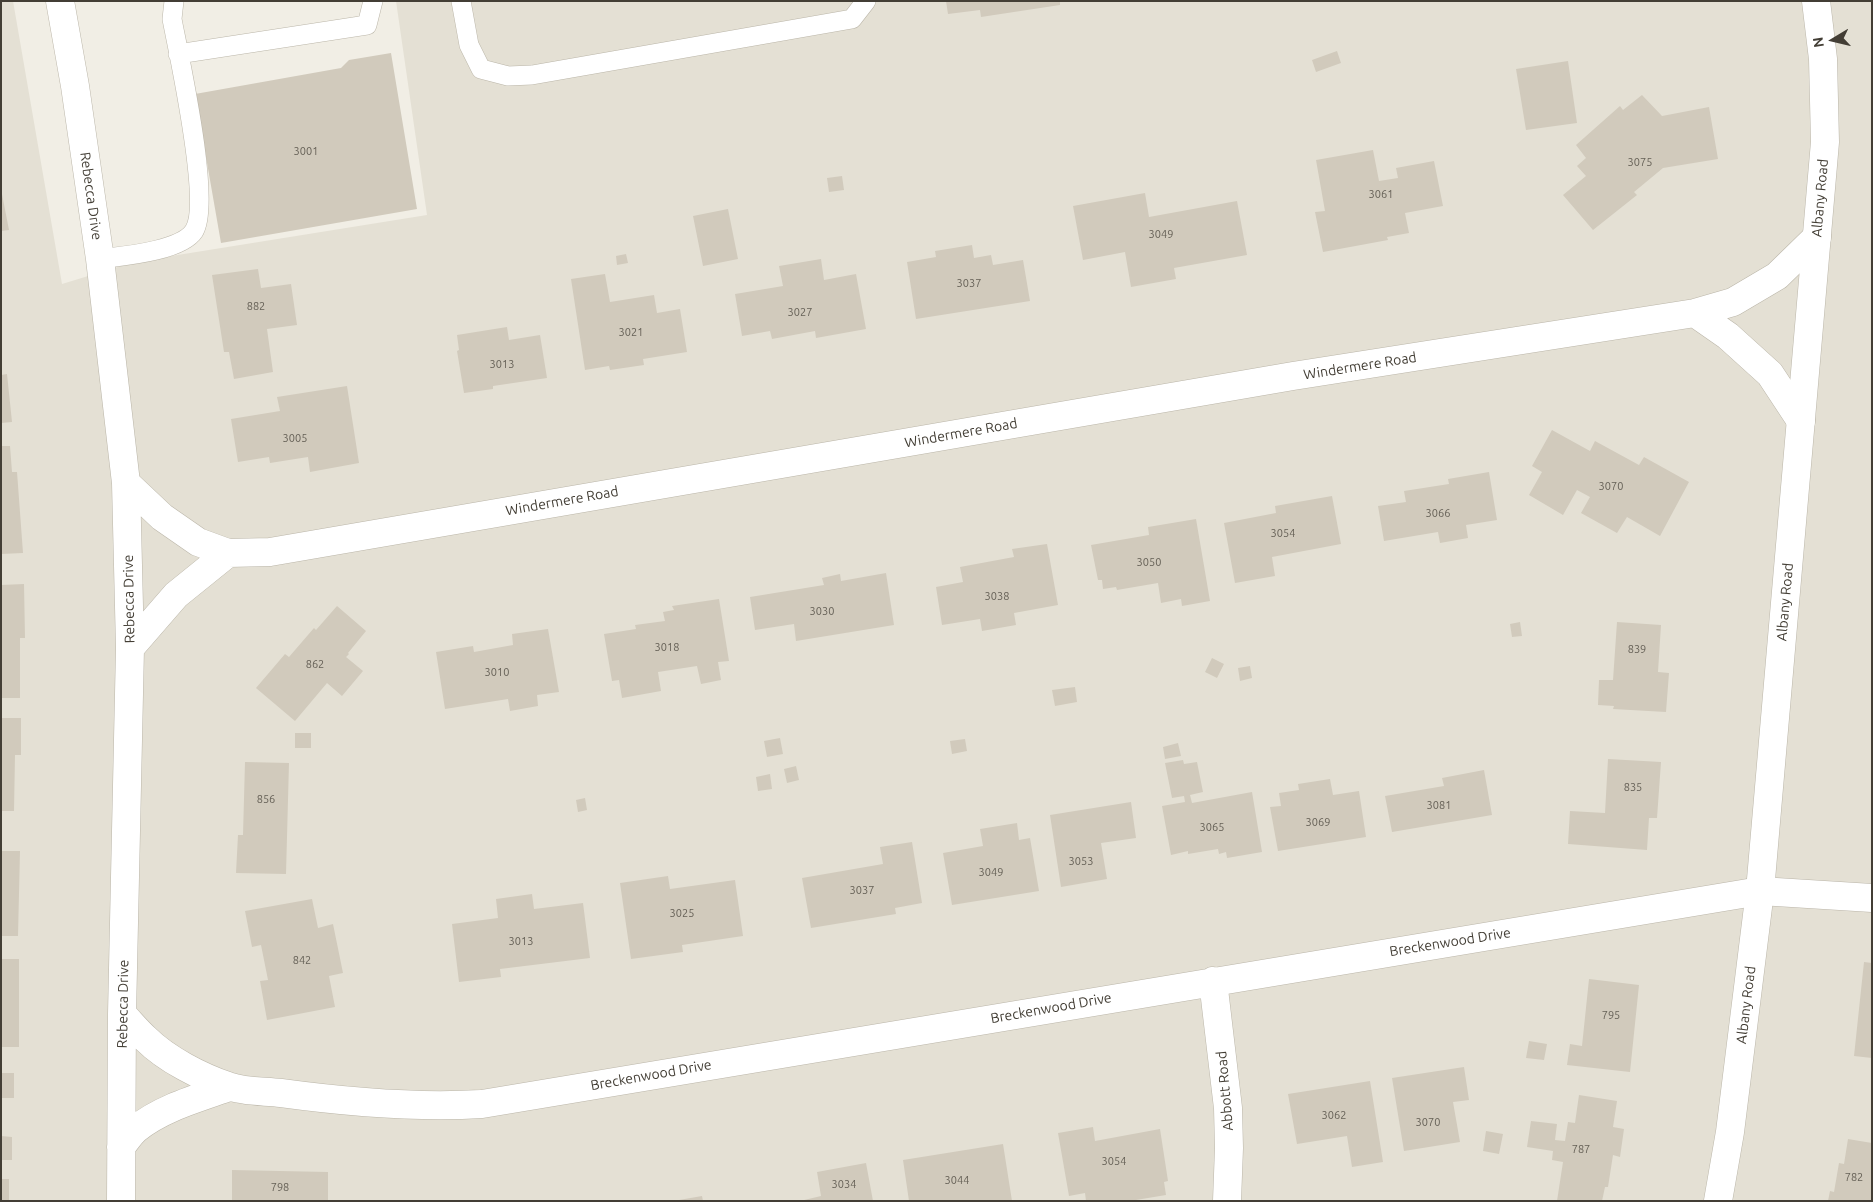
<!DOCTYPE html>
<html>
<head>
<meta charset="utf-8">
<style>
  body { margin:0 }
  #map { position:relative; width:1873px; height:1202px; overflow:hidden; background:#f1eee5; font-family:Ubuntu,sans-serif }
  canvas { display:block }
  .frame { position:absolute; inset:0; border:2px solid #433e35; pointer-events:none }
  .north { position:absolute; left:1808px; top:15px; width:50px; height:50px; -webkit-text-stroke:4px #fff; paint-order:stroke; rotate:261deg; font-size:14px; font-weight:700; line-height:20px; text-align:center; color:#433e35 }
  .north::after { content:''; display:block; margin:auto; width:18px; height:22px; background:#433e35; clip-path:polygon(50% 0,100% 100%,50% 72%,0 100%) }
</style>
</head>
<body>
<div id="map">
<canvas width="1873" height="1202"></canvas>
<div class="frame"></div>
<div class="north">N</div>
</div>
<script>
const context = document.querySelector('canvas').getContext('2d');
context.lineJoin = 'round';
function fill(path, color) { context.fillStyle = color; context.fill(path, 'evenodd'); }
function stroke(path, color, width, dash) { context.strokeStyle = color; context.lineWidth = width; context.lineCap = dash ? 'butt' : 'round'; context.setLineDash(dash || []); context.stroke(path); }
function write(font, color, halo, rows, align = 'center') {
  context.font = font + ' Ubuntu,sans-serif'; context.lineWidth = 4.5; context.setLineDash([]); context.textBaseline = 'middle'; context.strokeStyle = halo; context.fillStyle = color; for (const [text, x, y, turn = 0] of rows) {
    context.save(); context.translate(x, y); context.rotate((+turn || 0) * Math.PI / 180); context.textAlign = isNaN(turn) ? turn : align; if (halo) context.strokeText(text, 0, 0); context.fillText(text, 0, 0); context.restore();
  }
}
const residential = new Path2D(`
  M1,1H13L62,284L134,262L427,215L396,1H1872V1201H1Z`);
const building = new Path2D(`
  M946,1H1060V5L981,17L980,10L948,14Z
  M1337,51L1341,63L1316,72L1312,60Z
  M391,53L417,209L221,243L195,94L341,68L349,60Z
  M1568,61L1577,123L1526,130L1516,69Z
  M1642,95L1662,116L1709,107L1718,159L1663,168L1634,192L1637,195L1593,230L1563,195L1586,176L1577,166L1586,158L1576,145L1620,106L1623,110Z
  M1373,150L1379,181L1398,178L1396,168L1434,161L1443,206L1405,213L1409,233L1387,237L1388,240L1323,252L1315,212L1325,211L1316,160Z
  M842,176L844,190L829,192L827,178Z
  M1,189L9,230L1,231Z
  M1145,193L1149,217L1237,201L1247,255L1174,268L1176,279L1131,287L1125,252L1083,260L1073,206Z
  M728,209L738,259L703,266L693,216Z
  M972,245L974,258L991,255L993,265L1023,260L1030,301L916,319L907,262L936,257L935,251Z
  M626,254L628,263L617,265L616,256Z
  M821,259L824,280L856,274L866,329L816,338L815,331L772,339L770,331L742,336L735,294L783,286L779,266Z
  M258,269L261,288L291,284L297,325L267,329L273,372L234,379L229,352H224L212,275Z
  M605,274L610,302L654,295L657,313L680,309L687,352L643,359L644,365L610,370L609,366L585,370L571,279Z
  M507,327L509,340L540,335L547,378L493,386V389L464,393L457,351L459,350L457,335Z
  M7,374L12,422L1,423V375Z
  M347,386L359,463L310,472L308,457L270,463L269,457L238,462L231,419L280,411L277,397Z
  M1552,430L1590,451L1595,441L1639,465L1644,457L1689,482L1660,536L1627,517L1617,533L1581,513L1590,497L1577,490L1563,515L1529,495L1542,472L1532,466Z
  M1,446H10L12,472H17L23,553L1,554Z
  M1489,472L1497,520L1466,525L1468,538L1440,543L1438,532L1384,541L1378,506L1406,502L1404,491L1449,484L1448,479Z
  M1332,496L1341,544L1272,557L1275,576L1235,583L1224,523L1276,513L1275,506Z
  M1196,519L1210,601L1182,606L1181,599L1161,603L1158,583L1117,590L1116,587L1103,589L1102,580H1098L1091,545L1149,535L1148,527Z
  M1047,544L1058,605L1014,613L1016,625L982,631L980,619L942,625L936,587L963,582L960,567L1014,557L1012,549Z
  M886,573L894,625L796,641L794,624L755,630L750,597L824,585L822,578L840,574L841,581Z
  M24,584L25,638H20V698H1V585Z
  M719,599L729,661L718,662L721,680L701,684L697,666L658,672L661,691L622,698L619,680L612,681L604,634L636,629L635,625L665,621L663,612L674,610L672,606Z
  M337,606L366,631L348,653L349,654L346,657L363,671L342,696L327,683L295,721L256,688L285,654L289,657L314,628L316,630Z
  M1520,622L1522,636L1512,637L1510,624Z
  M1617,622L1661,625L1658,672L1669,673L1666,712L1613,709L1614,706L1598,705L1599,680H1613Z
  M548,629L559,692L537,695L538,706L510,711L508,699L445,709L436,652L473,646L474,652L513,645L512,634Z
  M1212,658L1224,664L1217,678L1205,672Z
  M1250,666L1252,678L1240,681L1238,668Z
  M1075,687L1077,702L1055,706L1052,690Z
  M1,718H21V755H15L14,811H1Z
  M295,733H311V748H295Z
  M780,738L783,754L767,757L764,741Z
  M965,739L967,751L952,754L950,741Z
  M1178,743L1181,756L1165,759L1163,747Z
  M1608,759L1661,762L1657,818H1649L1647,850L1568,844L1570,811L1605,813Z
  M1183,760L1184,764L1197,762L1203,792L1190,795L1192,803L1252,792L1262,852L1227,858L1226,852L1219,854L1218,849L1188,854V851L1171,855L1162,806L1185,802L1184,796L1172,798L1165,763Z
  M245,762L289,763L286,874L236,873L238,835H243Z
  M796,766L799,780L787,783L784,769Z
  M1484,770L1492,815L1392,832L1385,796L1444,786L1442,778Z
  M770,774L772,789L758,791L756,777Z
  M1330,779L1333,795L1359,791L1366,837L1278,851L1270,807L1281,806L1279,793L1299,790L1298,784Z
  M585,798L587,810L578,812L576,800Z
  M1131,802L1136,838L1101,843L1107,879L1061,887L1050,815Z
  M1017,823L1019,840L1030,838L1039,891L952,905L943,853L983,846L980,829Z
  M912,842L922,903L895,908L896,914L811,928L802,878L883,864L880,847Z
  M1,851H20L18,936H1Z
  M668,876L670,889L735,880L743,936L682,945L683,952L631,959L620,883Z
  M532,894L534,909L583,903L590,958L500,969L501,977L459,982L452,924L498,918L496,899Z
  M312,899L318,928L333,924L343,973L329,976L335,1007L267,1020L260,981L268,980L261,945L252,947L245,911Z
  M1,959H19V1047H1Z
  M1864,962L1872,963V1058L1854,1056Z
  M1589,979L1639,985L1630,1072L1567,1065L1570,1044L1582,1046Z
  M1529,1041L1547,1044L1544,1060L1526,1058Z
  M1464,1067L1469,1100L1453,1102L1460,1142L1404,1151L1392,1078Z
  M1,1073H14V1098H1Z
  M1370,1081L1383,1162L1352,1167L1347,1136L1297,1144L1288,1094Z
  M1579,1095L1617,1101L1613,1127L1624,1129L1620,1157L1613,1155L1608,1187H1605L1602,1201H1557L1563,1162L1552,1160L1553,1151L1527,1147L1531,1121L1557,1124L1555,1140L1565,1141L1568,1122L1575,1123Z
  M1093,1127L1095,1141L1160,1129L1168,1181L1164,1182L1166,1195L1130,1201H1086L1085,1193L1069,1196L1058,1133Z
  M1486,1131L1503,1134L1499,1154L1483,1151Z
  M1,1136L12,1137V1160H1Z
  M1848,1139L1872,1143V1201H1828L1830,1191L1834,1192L1839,1163L1844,1164Z
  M1003,1144L1012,1201H909L903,1160Z
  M866,1163L873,1201H800L821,1196L817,1172Z
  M232,1170L328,1172V1201H232Z
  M1,1179H9V1201H1Z
  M702,1196L703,1201H680L679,1200Z`);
const service = new Path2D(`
  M461,1L469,45L481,69L508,76L532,75L852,19L866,1
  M178,54L367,25L373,1
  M100,259C123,256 181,251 194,231C212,203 179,56 172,19L174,1`);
const minor = new Path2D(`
  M60,1L75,86L100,259L126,483L130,648L122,1014L121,1201
  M1695,313L1728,336L1770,374L1801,421
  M126,483L162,517L198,542L228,553
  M130,648L176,595L228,553L270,552L1293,376L1695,313L1733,302L1777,276L1817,237
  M1213,981L1228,1108L1229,1148L1227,1201
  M122,1014C130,1022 137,1031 146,1039C166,1059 201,1077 228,1086C244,1092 264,1091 281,1093C347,1102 415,1108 482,1104L1760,891L1872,898
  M121,1147C126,1141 130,1134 136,1129C162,1108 198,1098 229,1087`);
const tertiary = new Path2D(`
  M1718,1201L1730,1132L1760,891L1825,142L1823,59L1816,1`);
const numberNames = [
  ["3001",306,151],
  ["3075",1640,162],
  ["3061",1381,194],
  ["3049",1161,234],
  ["3037",969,283],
  ["882",256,306],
  ["3027",800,312],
  ["3021",631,332],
  ["3013",502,364],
  ["3005",295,438],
  ["3070",1611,486],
  ["3066",1438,513],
  ["3054",1283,533],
  ["3050",1149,562],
  ["3038",997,596],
  ["3030",822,611],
  ["3018",667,647],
  ["839",1637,649],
  ["862",315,664],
  ["3010",497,672],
  ["835",1633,787],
  ["856",266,799],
  ["3081",1439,805],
  ["3069",1318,822],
  ["3065",1212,827],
  ["3053",1081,861],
  ["3049",991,872],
  ["3037",862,890],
  ["3025",682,913],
  ["3013",521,941],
  ["842",302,960],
  ["795",1611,1015],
  ["3062",1334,1115],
  ["3070",1428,1122],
  ["787",1581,1149],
  ["3054",1114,1161],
  ["782",1854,1177],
  ["3044",957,1180],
  ["3034",844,1184],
  ["798",280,1187]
];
const streetNames = [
  ["Rebecca Drive",91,196,82],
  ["Albany Road",1820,198,-85],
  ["Windermere Road",1360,366,-9],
  ["Windermere Road",961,433,-10],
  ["Windermere Road",562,501,-10],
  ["Rebecca Drive",129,599,-91],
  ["Albany Road",1785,602,-85],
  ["Breckenwood Drive",1450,942,-9],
  ["Rebecca Drive",123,1004,-89],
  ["Albany Road",1746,1005,-83],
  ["Breckenwood Drive",1051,1008,-10],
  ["Breckenwood Drive",651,1075,-10],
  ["Abbott Road",1225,1091,-95]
];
fill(residential, '#e4e0d4');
fill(building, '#d1cabc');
stroke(service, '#bbb6a9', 20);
stroke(minor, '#bbb6a9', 29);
stroke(tertiary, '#bbb6a9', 29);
stroke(service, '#fff', 19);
stroke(minor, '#fff', 28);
stroke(tertiary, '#fff', 28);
write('11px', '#666157', null, numberNames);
write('14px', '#433e35', '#fff', streetNames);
</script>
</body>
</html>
